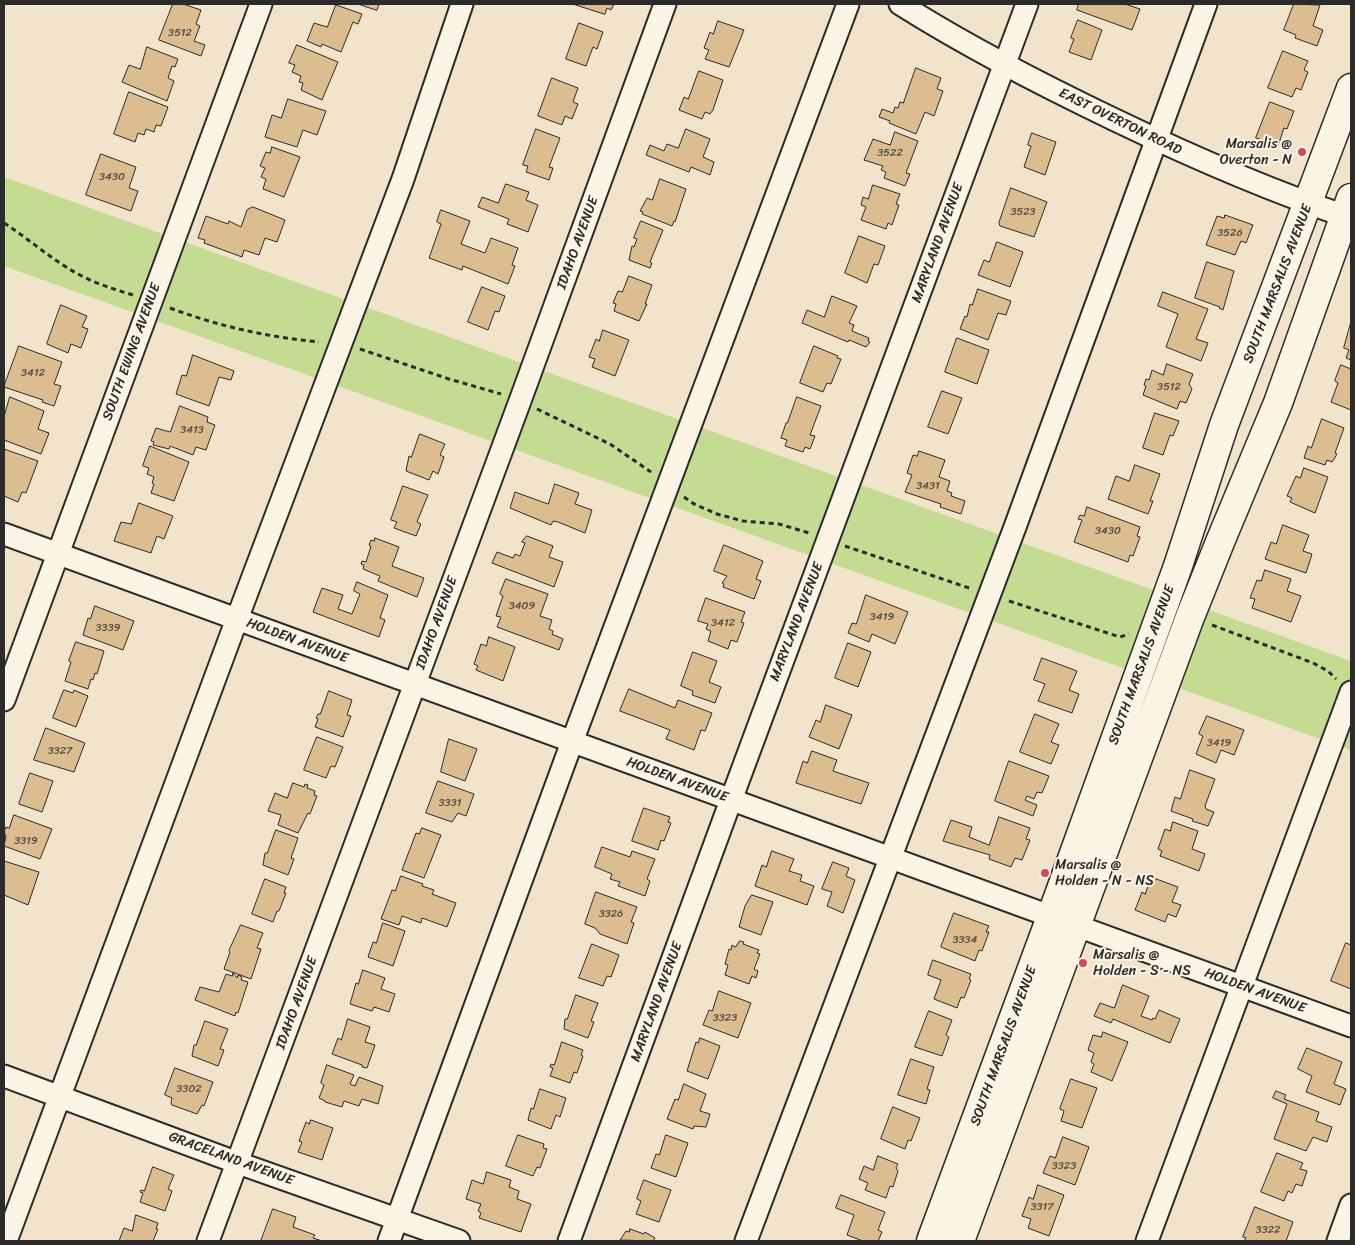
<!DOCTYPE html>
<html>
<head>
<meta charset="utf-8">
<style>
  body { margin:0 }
  #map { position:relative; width:1355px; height:1245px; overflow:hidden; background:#f2e4cb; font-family:Sriracha,sans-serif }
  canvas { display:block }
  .frame { position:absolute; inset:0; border:5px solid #2b2b2b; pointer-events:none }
</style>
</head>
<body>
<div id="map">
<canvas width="1355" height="1245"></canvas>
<div class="frame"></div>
</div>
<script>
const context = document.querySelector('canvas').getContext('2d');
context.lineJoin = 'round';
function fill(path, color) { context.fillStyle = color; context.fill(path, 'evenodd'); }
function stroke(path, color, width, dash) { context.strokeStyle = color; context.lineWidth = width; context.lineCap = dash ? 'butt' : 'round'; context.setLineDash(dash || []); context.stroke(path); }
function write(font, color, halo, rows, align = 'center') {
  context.font = font + ' Sriracha,sans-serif'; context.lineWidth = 4; context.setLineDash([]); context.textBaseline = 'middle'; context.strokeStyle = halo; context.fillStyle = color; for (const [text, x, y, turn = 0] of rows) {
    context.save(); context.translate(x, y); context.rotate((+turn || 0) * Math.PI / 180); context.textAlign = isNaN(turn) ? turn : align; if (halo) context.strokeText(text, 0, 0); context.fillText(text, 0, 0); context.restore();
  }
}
const green = new Path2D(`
  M4,177L1351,661V750L4,266Z`);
const building = new Path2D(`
  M173,4H183L201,10L196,24L200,26L194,41L205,45L201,56L159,40Z
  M358,4H379L377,10Z
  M573,4H614L611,10L607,8L605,14Z
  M1079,4H1125L1140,9L1132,30L1077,10Z
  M1294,4L1320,5L1313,26L1323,30L1317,46L1295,38L1296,35L1284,30Z
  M336,5L362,14L358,24L353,22L341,52L322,44L321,47L307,41L314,23L327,27Z
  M1078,20L1102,30L1091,60L1069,52L1074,39L1071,38Z
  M718,21L744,30L729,67L705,59L709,50L704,48L710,32L713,34Z
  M579,23L603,32L597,49L593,47L586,66L566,59Z
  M297,45L338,62L322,100L301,90L303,83L299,82L301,76L292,72L295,65L289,63Z
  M147,47L178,59L175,67L172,66L168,78L174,81L167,101L122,82L129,65L140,69Z
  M1283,51L1308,61L1304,70L1308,72L1301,90L1296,88L1292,97L1268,88Z
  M916,68L941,78L937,89L943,91L934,116L925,112L916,134L889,123L890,121L879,117L882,109L893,113L895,107L898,108L900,102L903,103Z
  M699,71L723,80L713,110L710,114L705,112L702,119L679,110L684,97L688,99Z
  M552,78L578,88L573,102L578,104L572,119L565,116L562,125L538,116Z
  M129,92L168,107L161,126L156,125L154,132L146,129L144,135L138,133L135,142L114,134Z
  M288,99L326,111L317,135L303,130L297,147L265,137L272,115L281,118Z
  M1270,102L1294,111L1287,129L1284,128L1278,146L1256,138Z
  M536,129L560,138L549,167L553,168L549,180L526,172L528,166L523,165Z
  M686,129L710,139L703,157L714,162L710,175L691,167L689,172L646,155L650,145L664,151L667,144L678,148Z
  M895,132L918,141L906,173L910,174L905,186L884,178L886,172L881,170L883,166L864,160L873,139L890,145Z
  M1032,133L1056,142L1045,175L1024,167L1031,146L1028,145Z
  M272,147L300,157L284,197L263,189L266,179L261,177L265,168L260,166L266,152L270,153Z
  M101,154L136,167L129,188L138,191L131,211L86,195Z
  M660,179L686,189L675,222L674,221L672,226L642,214L643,212L640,211L647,198L652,200Z
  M506,184L529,192L526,200L538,205L528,232L507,224L509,219L478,207L482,197L498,203Z
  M873,185L900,194L896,204L899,205L892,225L888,223L886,229L861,220L866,207L861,205L863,197L868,199Z
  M1011,188L1047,202L1034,237L1000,226L999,223Z
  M253,207L285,220L277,242L265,238L259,255L244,250L242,257L204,243L205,240L198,238L206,216L228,224L229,221L241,227L247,210Z
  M441,210L470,221L461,244L485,253L491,238L518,248L512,265L515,266L508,284L463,266L462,270L429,258L441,224L437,222Z
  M1225,215L1253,225L1246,243L1241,241L1235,255L1206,245L1217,216L1224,218Z
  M641,221L663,230L650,262L652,263L650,268L629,260L632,246L634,247L637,239L634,238Z
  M859,236L885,246L878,265L874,264L867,283L845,273Z
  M997,242L1023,252L1010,287L978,275L984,260L989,262Z
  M1207,262L1234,271L1223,310L1219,308L1220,307L1195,298Z
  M629,276L652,285L645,304H647L639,321L614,311L616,304L613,303L618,291L622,292Z
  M482,287L505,296L499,312L495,311L488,330L468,322Z
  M978,289L1011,301L1006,315L998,313L988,340L960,329L965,316L967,317L970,304L972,305Z
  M1163,292L1208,309L1196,339L1208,343L1201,361L1166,347L1178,314L1158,306Z
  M832,296L857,306L849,323L854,325L852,331L869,338L868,341L870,342L866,347L849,340L848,342L802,323L807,310L824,317Z
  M61,305L87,316L82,327L88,329L81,348L71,344L68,353L47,344Z
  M1351,322V360L1346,358L1349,350L1344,348Z
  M603,330L629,340L615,376L592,367L595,359L589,357L596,339L599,341Z
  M957,338L989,350L977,384L945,372Z
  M19,346L62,362L54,384L61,386L54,406L42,402L43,400L4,387Z
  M814,346L838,356L837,358L841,359L831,384L827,383L823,392L800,383Z
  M193,355L234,371L231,380L219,377L209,406L176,394L182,375L186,376Z
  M1167,364L1193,374L1189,384L1192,389L1186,403L1180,401L1177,409L1143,395L1146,386L1144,385L1146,379L1149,380L1152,370L1163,375Z
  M1341,365L1351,369V410L1331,402L1338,383L1335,381Z
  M942,391L962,398L948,434L928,427Z
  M10,397L44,411L38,429L49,433L41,454L4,440V417Z
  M797,397L821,406L810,435L815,436L810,449L805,447L803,452L785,446L787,440L781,438L786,423H787Z
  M180,406L208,417L207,422L215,425L206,450L196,447L193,455L170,446L169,449L153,445L154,442L151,441L156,428L170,432Z
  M1155,413L1179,421L1173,436L1170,435L1163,455L1143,448Z
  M1322,419L1344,428L1335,453L1337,454L1332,462L1327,460L1325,465L1304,458L1308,446L1311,448Z
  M420,434L445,444L440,455L444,457L438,474L433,471L429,480L406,471L409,456L411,457Z
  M150,446L189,462L174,501L151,493L154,484L152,483L154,477L147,474L149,468L143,466Z
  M4,449L38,461L26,493L22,492L18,502L4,496Z
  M919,451L945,460L939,477L950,481L947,491L952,493L951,496L965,501L961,514L940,507L941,504L905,492L912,475L907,473L913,455L917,456Z
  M1135,465L1160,474L1150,501H1153L1148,514L1108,499L1116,476L1129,481Z
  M1304,468L1328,477L1315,513L1290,502L1292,498L1287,496L1296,476L1300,478Z
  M555,484L579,493L575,504L592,510L585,533L558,522L553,521L551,525L510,508L515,492L548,504Z
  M403,486L428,495L417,522L421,524L416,536L394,528L397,522L391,520Z
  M139,503L173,516L164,539L157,536L151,553L114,541L121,522L131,524Z
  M1087,507L1140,527L1137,536L1140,537L1133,556L1130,555L1128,562L1074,542L1082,520L1078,519L1080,515L1084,516Z
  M1283,525L1309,535L1303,551L1312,554L1306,573L1265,559L1271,542L1276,544Z
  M527,536L553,546L549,557L563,562L554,587L492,563L497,552L513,558L515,554L520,556L525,543L522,542Z
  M375,538L399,547L392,566L424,578L417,597L378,581L380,576L363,569L364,565L361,564L362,561L366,562L371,546L369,545L371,540L374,541Z
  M724,545L763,561L756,579L761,581L754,599L723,587L724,584L722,583L727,576L714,571Z
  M1265,570L1291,579L1287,591L1301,596L1291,622L1252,608L1255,599L1250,598L1257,580L1261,581Z
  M506,579L548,594L540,616L552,620L549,629L553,631L552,634L563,639L559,650L497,627L501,617L496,616L503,596L500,594Z
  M357,582L388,595L380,618L385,620L379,637L313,612L322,588L343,595L338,609L352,614L360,594L354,591Z
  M866,595L908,612L895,644L872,634L869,642L848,633L852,623L856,624Z
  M706,598L745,612L741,622L744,623L737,642L731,640L728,649L708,641L711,631L706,629L708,624L698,621Z
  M95,606L134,621L123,650L83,635L88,618L90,619Z
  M489,637L515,647L503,681L476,670L478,666L474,664L481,644L486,646Z
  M76,642L104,651L97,674L95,673L93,680L91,679L88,689L65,681L71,662L69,661Z
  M848,643L871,652L858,687L835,678Z
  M693,652L717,661L709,682L721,687L715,703L692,695L693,691L681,686Z
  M1042,658L1077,671L1069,690L1079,694L1072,713L1038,701L1045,684L1034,680Z
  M629,689L675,708L678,700L712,713L705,731L701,730L694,750L666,739L670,730L620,711Z
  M64,690L73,693L74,690L88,696L76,727L53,718Z
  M329,691L352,700L347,715L351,716L343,737L315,727L318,719L316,718L318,714H320Z
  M826,705L852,715L839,749L809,737L816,720L820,722Z
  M1035,714L1059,724L1051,742L1059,745L1051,764L1020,752Z
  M1207,716L1244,730L1234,755L1221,750L1216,763L1196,754L1203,736L1199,734Z
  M46,728L85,743L74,772L34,760Z
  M317,737L343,747L335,767L331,766L326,778L304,770Z
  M449,739L477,749L465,781L441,772Z
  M812,751L837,760L833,771L869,783L861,804L796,783L803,761L807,763Z
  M1009,761L1049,776L1042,793L1037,792L1034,799L1027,796L1025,800L1037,805L1033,816L995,801Z
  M1190,770L1215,779L1205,806L1206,809L1214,812L1208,826L1192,821L1193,819L1171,811L1175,797L1180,799Z
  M30,773L53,781L42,812L19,804Z
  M438,781L474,794L466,816L458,813L452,822L426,813Z
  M293,783L304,787L305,784L308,785L307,788L315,791L314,795L317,796L310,814L308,813L298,833L278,825L281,815L268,811L275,793L287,798Z
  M644,808L670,817L668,822L671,823L664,841L661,840L658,850L632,841Z
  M14,815L52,829L40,859L4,846L6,836L4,832L6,827L9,828Z
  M999,817L1030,828L1026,839L1030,840L1022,860L1015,858L1011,867L989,859L990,855L943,841L951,820L972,827L969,837L989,845Z
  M1173,822L1198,831L1192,849L1205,854L1199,871L1160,856L1162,851L1158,849L1165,829L1170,831Z
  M422,828L441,835L424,878L402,870L416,833L419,834Z
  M276,830L298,838L291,858L294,859L288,875L263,865L265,853H267Z
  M602,847L630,857L632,851L655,859L647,879L650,881L645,896L618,886L620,882L610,879L612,874L595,867Z
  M772,851L794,859L789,871L802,875L800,881L814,886L807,905L755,886L762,865L766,867Z
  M4,861L39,872L28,905L4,895Z
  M833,862L849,868L846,876L855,880L843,913L827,906L832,892L822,889Z
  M401,876L423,884L422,886L434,890L432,894L456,903L447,927L422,918L421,923L402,916L399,925L381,919L392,890L395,891Z
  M1151,877L1178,887L1172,902L1181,905L1176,917L1168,914L1165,922L1135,910L1142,892L1145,894Z
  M265,879L286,887L284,893H286L279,911H277L273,922L252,914Z
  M596,892L637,907L631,922L634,923L627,944L600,934L595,928L585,924Z
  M752,895L773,902L761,935L739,927L745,906Z
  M954,913L989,926L986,932H989L982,951L979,950L975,961L941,947Z
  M383,923L405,931L393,966L368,957L373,942L376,943Z
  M241,925L263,933L257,948L261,949L251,979L224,969L230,952L229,951Z
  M740,941L744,942L743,944L759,950L757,953L760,954L754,969L758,971L756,978L752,976L749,984L725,975L728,965L725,964L729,949L731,950L732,945L735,947Z
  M1346,943L1351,945V989L1331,981Z
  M592,944L619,955L611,977L607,976L603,986L579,978Z
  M933,960L971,974L969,979L971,980L964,998L961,997L957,1008L934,999L941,980L928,975Z
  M363,970L385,978L381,989L395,994L389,1012L374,1007L372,1011L350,1004L356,983L358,984Z
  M233,973L237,978L238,975L242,977L241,980L248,982L238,1013L236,1012L235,1016L195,1000L200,987L219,992L226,974L232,976Z
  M1123,985L1149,996L1141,1016L1152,1020L1153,1018L1155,1019L1159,1010L1180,1019L1170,1043L1113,1019L1111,1023L1094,1016L1100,1003L1114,1008Z
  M719,991L751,1003L738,1038L703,1025L709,1010L712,1011Z
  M576,995L598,1003L591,1021L594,1022L588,1038L564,1029L565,1019H567Z
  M929,1011L952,1020L946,1035L949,1037L942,1056L915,1047Z
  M348,1019L370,1027L365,1042L375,1045L367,1068L362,1067V1065L332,1054L338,1038L341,1040Z
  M205,1021L228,1029L220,1049L224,1050L218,1066L192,1056L194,1045H196Z
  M1103,1032L1128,1042L1112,1081L1091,1072L1094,1064L1091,1062L1094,1053L1088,1050L1093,1035L1101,1037Z
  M700,1038L720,1046L708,1079L687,1071L696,1042L698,1043Z
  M562,1042L583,1050L581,1055L583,1056L577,1073L574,1072L570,1083L550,1076L553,1068L550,1067L551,1064L554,1065Z
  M1307,1048L1342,1062L1334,1084L1346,1089L1340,1105L1306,1092L1312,1076L1298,1069Z
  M911,1059L934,1067L927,1089L930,1090L926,1104L898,1095Z
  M327,1065L354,1075L350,1084L355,1086L359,1077L383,1086L378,1104L362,1099L359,1106L344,1101L342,1107L325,1102V1101L319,1098L324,1085L321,1083Z
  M175,1068L213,1082L204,1106L202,1105L197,1114L172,1105L171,1103L172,1098L165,1095Z
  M1071,1079L1097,1088L1082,1128L1061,1121L1064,1111L1060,1109Z
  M684,1084L706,1094L700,1111L710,1114L706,1127L694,1126L693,1129L667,1119L675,1099L678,1100Z
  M540,1089L566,1098L560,1117L556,1115L551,1129L528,1120L531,1108L533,1109Z
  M1276,1091L1286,1095L1284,1099L1319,1112L1316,1121L1332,1127L1327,1142L1313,1137L1306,1151L1274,1139L1287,1104L1273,1098Z
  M893,1107L920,1118L911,1141L908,1140L905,1149L881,1139Z
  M311,1120L333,1128L322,1160L298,1152L302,1142L299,1141L306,1122L309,1124Z
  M518,1135L544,1144L543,1148L547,1149L540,1168L537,1167L533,1176L506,1166Z
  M666,1135L688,1143L676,1177L651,1168L656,1154L659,1155Z
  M1063,1137L1089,1147L1075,1185L1043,1173L1050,1156L1055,1158Z
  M1277,1153L1303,1163L1300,1169L1307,1171L1302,1186L1296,1184L1292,1193L1288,1191L1284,1201L1261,1192Z
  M878,1156L898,1164L896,1168L898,1171L893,1187L890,1186L886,1198L865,1190L868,1183L859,1179L864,1166L873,1170Z
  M153,1167L174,1175L168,1189L172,1191L165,1211L140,1202L143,1193L140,1192L141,1190L144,1191Z
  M487,1172L511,1180L509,1187L519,1191L517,1199L531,1204L521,1232L479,1218L481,1213L478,1211L481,1204L466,1199L472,1180L483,1184Z
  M644,1180L671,1190L659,1222L636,1214L641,1201L637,1199Z
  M1038,1185L1064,1195L1049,1236L1028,1228L1031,1219L1022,1216L1029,1197L1033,1199Z
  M841,1195L885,1212L878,1230L882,1232L878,1241H863L847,1235L854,1215L836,1208Z
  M1255,1207L1293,1222L1286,1241H1244L1246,1238L1243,1237Z
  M273,1209L296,1217L293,1227L315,1235L313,1238L322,1241H261Z
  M136,1215L158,1223L156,1229H158L153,1241H119L124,1228L132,1231Z
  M630,1229L644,1234L645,1232L655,1238L653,1241L620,1240L626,1231L629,1232Z`);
const path = new Path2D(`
  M4,223C29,239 52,260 78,274C96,284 114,289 133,295
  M170,308C218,326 267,337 319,342
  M360,349L449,379L501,394
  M537,409L610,444L651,472
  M684,497L694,504L717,514L743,521L779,524L809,533
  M845,546L972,589
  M1009,601L1120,637L1129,634
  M1212,625L1313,663L1328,671L1336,679`);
const minor = new Path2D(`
  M900,4C968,47 1040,84 1113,119C1190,156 1270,191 1351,218
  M4,534L1351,1026
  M4,700L261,4
  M4,1076L238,1163L459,1241
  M6,1241L237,619L403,179L462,4
  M208,1241L520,401L665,4
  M389,1241L572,742L848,4
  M569,1241L731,800L1027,4
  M746,1241L1015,527L1206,4
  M1147,1241L1351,692
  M1338,1241L1351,1205`);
const major = new Path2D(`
  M931,1241L1051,917L1178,566L1224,425L1351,88
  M960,1241L1190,617L1220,542L1278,403L1351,198`);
const markers = [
  [1302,152,5,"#d1495b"],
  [1045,873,5,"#d1495b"],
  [1083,963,5,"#d1495b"]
];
const numberNames = [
  ["3512",180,33],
  ["3522",890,153],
  ["3430",112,177],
  ["3523",1023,212],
  ["3526",1230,233],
  ["3412",33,373],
  ["3512",1169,387],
  ["3413",192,430],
  ["3431",928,486],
  ["3430",1108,531],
  ["3409",522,606],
  ["3419",882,617],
  ["3412",723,623],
  ["3339",108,628],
  ["3419",1219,743],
  ["3327",60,751],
  ["3331",450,803],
  ["3319",26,841],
  ["3326",611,914],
  ["3334",965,940],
  ["3323",725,1018],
  ["3302",189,1089],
  ["3323",1064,1166],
  ["3317",1042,1207],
  ["3322",1268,1230]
];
const streetNames = [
  ["EAST OVERTON ROAD",1120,122,26],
  ["IDAHO AVENUE",578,243,-70],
  ["MARYLAND AVENUE",938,243,-70],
  ["SOUTH MARSALIS AVENUE",1278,284,-69],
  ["SOUTH EWING AVENUE",132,352,-70],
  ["MARYLAND AVENUE",797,622,-69],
  ["IDAHO AVENUE",437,623,-70],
  ["HOLDEN AVENUE",297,641,20],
  ["SOUTH MARSALIS AVENUE",1142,665,-70],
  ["HOLDEN AVENUE",677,780,20],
  ["HOLDEN AVENUE",1255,991,20],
  ["MARYLAND AVENUE",657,1002,-70],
  ["IDAHO AVENUE",297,1003,-70],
  ["SOUTH MARSALIS AVENUE",1004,1046,-70],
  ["GRACELAND AVENUE",231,1159,20]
];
const poiNames = [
  ["Marsalis @",1292,144,"right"],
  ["Overton - N",1292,160,"right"],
  ["Marsalis @",1055,865],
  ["Holden - N - NS",1055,881],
  ["Marsalis @",1093,955],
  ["Holden - S - NS",1093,971]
];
fill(green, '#c3dc92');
fill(building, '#dbbd8f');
stroke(building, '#2b2b2b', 1);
stroke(minor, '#2b2b2b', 25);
stroke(major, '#2b2b2b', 31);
stroke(path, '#2b2b2b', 3, [5, 4]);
stroke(minor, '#fcf5e5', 21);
stroke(major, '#fcf5e5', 28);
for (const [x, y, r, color] of markers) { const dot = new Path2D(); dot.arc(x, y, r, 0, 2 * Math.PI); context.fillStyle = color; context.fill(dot); stroke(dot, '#fcf5e5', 2); }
write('11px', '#575044', null, numberNames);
write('14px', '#2b2b2b', '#fcf5e5', streetNames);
write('14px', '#2b2b2b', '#fcf5e5', poiNames, 'left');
</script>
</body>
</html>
